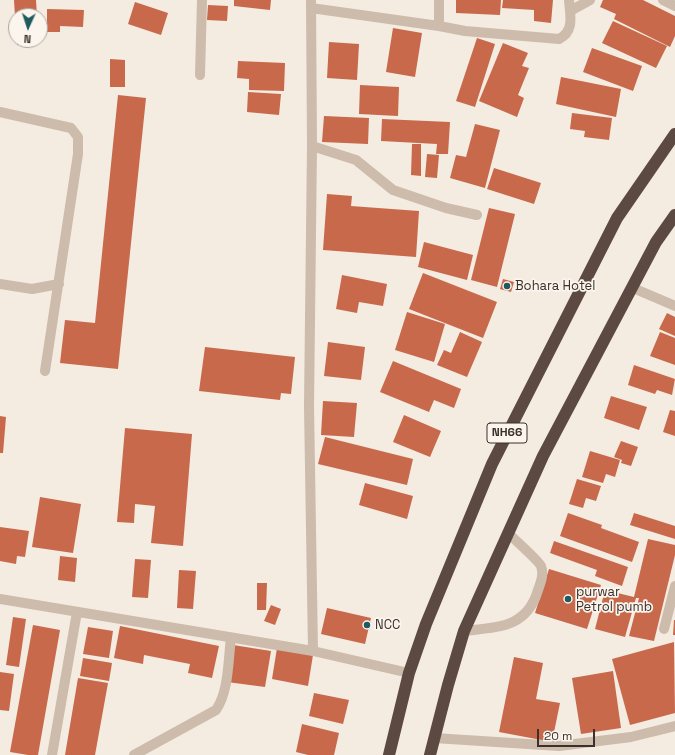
<!DOCTYPE html>
<html>
<head>
<meta charset="utf-8">
<style>
  body { margin:0 }
  #map { position:relative; width:675px; height:755px; overflow:hidden; background:#f4ebe1; font-family:"Space Grotesk",sans-serif }
  canvas { display:block }
  .north { position:absolute; left:8px; top:8px; width:40px; height:40px; box-sizing:border-box; background:#fbf5ee; border:1px solid #aea6a0; border-radius:50%; rotate:183deg; font-size:11px; font-weight:700; line-height:16px; text-align:center; color:#3b302b }
  .north::after { content:''; display:block; margin:auto; width:14px; height:18px; background:#1f5a5e; clip-path:polygon(50% 0,100% 100%,50% 72%,0 100%) }
  .scale { position:absolute; left:537px; top:729px; width:58px; height:18px; box-sizing:border-box; border:2px solid #3b302b; border-top:0; padding-left:5px; font-size:12px; line-height:14px; white-space:nowrap; color:#3b302b; -webkit-text-stroke:3px #fbf5ee; paint-order:stroke }
</style>
</head>
<body>
<div id="map">
<canvas width="675" height="755"></canvas>
<div class="north">N</div>
<div class="scale">20 m</div>
</div>
<script>
const context = document.querySelector('canvas').getContext('2d');
context.lineJoin = 'round';
function fill(path, color) { context.fillStyle = color; context.fill(path, 'evenodd'); }
function stroke(path, color, width, dash) { context.strokeStyle = color; context.lineWidth = width; context.lineCap = dash ? 'butt' : 'round'; context.setLineDash(dash || []); context.stroke(path); }
function write(font, color, halo, rows, align = 'center') {
  context.font = font + ' "Space Grotesk",sans-serif'; context.lineWidth = 3.5; context.setLineDash([]); context.textBaseline = 'middle'; context.strokeStyle = halo; context.fillStyle = color; for (const [text, x, y, turn = 0] of rows) {
    context.save(); context.translate(x, y); context.rotate((+turn || 0) * Math.PI / 180); context.textAlign = isNaN(turn) ? turn : align; if (halo) context.strokeText(text, 0, 0); context.fillText(text, 0, 0); context.restore();
  }
}
const building = new Path2D(`
  M14,0H36L37,16H15Z
  M234,0H271L270,10L234,6Z
  M456,0H501L500,15L456,13Z
  M503,0H553L551,23L534,21V10L502,8Z
  M603,0H643L675,16V36L670,47L614,19L616,14L600,7Z
  M135,2L168,13L161,35L128,24Z
  M208,5L228,6L227,21L207,20Z
  M47,9L84,10L83,27L60,26V32H47Z
  M613,21L667,46L656,68L602,43Z
  M393,28L422,33L415,77L386,72Z
  M477,38L495,44L475,107L456,101Z
  M17,40H39V44L17,45Z
  M329,42L359,44L357,80L327,78Z
  M503,43L528,53L522,66L529,68L518,95L524,98L517,117L479,101Z
  M592,48L642,66L633,91L583,72Z
  M110,59L125,60V87H110Z
  M238,61L285,63L284,91L249,90V79L237,78Z
  M561,77L621,89L616,117L556,104Z
  M360,85L399,87L398,116L359,114Z
  M248,92L281,94L279,115L247,112Z
  M118,95L146,98L118,369L60,363L65,320L95,323Z
  M572,113L612,118L609,140L584,137L585,131L570,129Z
  M324,116L369,118L368,144L322,142Z
  M382,119L450,122L448,154H436L437,144L381,141Z
  M475,124L500,130L485,188L450,178L456,155L466,157Z
  M412,144H421V176L411,175Z
  M427,154L439,155L437,178L425,177Z
  M494,168L541,183L534,204L487,189Z
  M327,194L352,196L351,206L419,211L416,257L323,250Z
  M489,208L515,214L497,287L471,280Z
  M424,242L473,255L467,280L418,267Z
  M423,273L497,302L483,338L409,309Z
  M342,275L387,284L383,306L359,302L357,313L336,309Z
  M503,279L514,282L511,292L500,289Z
  M407,312L445,324L434,362L395,350Z
  M667,313L675,317V336L659,329Z
  M460,332L482,342L467,377L437,365L444,350L451,353Z
  M660,332L675,338V365L650,356Z
  M328,342L365,347L361,380L324,376Z
  M205,347L295,357L291,394L281,393L280,400L199,391Z
  M393,361L461,389L454,408L434,400L429,412L380,392Z
  M634,365L675,379L672,395L657,390L655,394L628,385Z
  M611,396L647,407L639,430L604,418Z
  M323,401L357,403L354,437L321,435Z
  M670,410L675,411V436L663,432Z
  M404,415L441,431L430,457L393,442Z
  M0,416L6,417L3,453H0Z
  M125,428L192,434L183,546L151,543L155,506L135,504L134,523L117,522Z
  M325,437L413,459L407,485L318,464Z
  M621,441L638,447L631,466L621,463L622,460L614,457Z
  M590,451L620,460L615,477L606,474L603,483L582,477Z
  M577,479L601,486L596,501L586,498L583,508L569,504Z
  M365,483L413,496L407,519L359,505Z
  M40,497L81,504L73,553L32,547Z
  M568,513L602,525L601,528L639,542L632,562L560,536Z
  M634,513L675,526V539L630,525Z
  M0,527L29,531L25,557L17,556L16,564L0,561Z
  M648,539L675,545V555L654,641L629,636L639,598H636L625,637L595,629L605,590L634,597Z
  M554,541L628,567L622,586L595,576L597,570L550,553Z
  M60,556L77,558L75,582L58,580Z
  M135,559L151,560L148,598L132,597Z
  M549,569L601,585L587,629L535,613Z
  M179,570L196,571L193,609L177,608Z
  M257,583H267L266,610H257Z
  M271,605L281,609L275,625L264,621Z
  M327,608L371,618L365,644L321,634Z
  M13,617L26,619L19,667L6,665Z
  M674,620H675V635H673Z
  M33,625L60,630L38,755H28L10,752Z
  M120,626L219,646L212,678L188,673L190,664L144,655L143,664L114,658Z
  M88,627L113,631L109,658L83,654Z
  M674,642L675,713L630,725L612,659Z
  M233,645L271,651L265,687L227,682Z
  M277,648L313,655L308,686L272,679Z
  M514,657L543,663L536,699L560,703L552,742L499,732Z
  M83,658L112,663L109,681L80,676Z
  M613,671L621,728L581,734L572,678Z
  M0,672L14,674L9,711L0,710Z
  M78,678L108,683L95,755H65Z
  M314,693L349,700L343,724L309,716Z
  M302,724L339,733L334,755H308L296,752Z`);
const minor = new Path2D(`
  M311,0L312,146L309,406L313,651
  M439,0V26L465,31L559,39C575,31 570,15 569,0
  M663,0L675,6
  M311,8L439,26
  M570,11L590,0
  M200,75L202,0
  M0,112L71,128L78,137V154L45,371
  M312,146L356,160L393,190L446,208L477,215
  M0,284L32,289L59,284
  M633,288L675,306
  M0,599L313,651L409,673
  M664,629L675,586
  M464,631C498,627 527,628 538,590C541,582 544,574 541,566C538,560 514,539 508,533
  M434,738L559,746L631,737L675,726
  M52,755L77,612
  M134,755L216,710C229,691 228,661 231,638`);
const highway = new Path2D(`
  M389,755L409,673L426,624L492,464L617,218L675,134
  M430,755L448,685L464,631L543,456L656,242L675,215`);
const markers = [
  [507,286,4,"#1f5a5e"],
  [568,599,4,"#1f5a5e"],
  [367,625,4,"#1f5a5e"]
];
const shields = [
  [507,433,40]
];
const shieldNames = [
  ["NH66",507,433]
];
const poiNames = [
  ["Bohara Hotel",515,286],
  ["purwar",576,592],
  ["Petrol pumb",576,607],
  ["NCC",375,625]
];
fill(building, '#c8694b');
stroke(minor, '#cdbbac', 10);
stroke(highway, '#5c4a42', 12);
for (const [x, y, r, color] of markers) { const dot = new Path2D(); dot.arc(x, y, r, 0, 2 * Math.PI); context.fillStyle = color; context.fill(dot); stroke(dot, '#fbf5ee', 1.5); }
for (const [x, y, w] of shields) { const box = new Path2D(); box.roundRect(x - w / 2, y - 10, w, 20, 3); context.fillStyle = '#fbf5ee'; context.fill(box); stroke(box, '#3b302b', 1); }
write('bold 12px', '#3b302b', null, shieldNames);
write('13px', '#3b302b', '#fbf5ee', poiNames, 'left');
</script>
</body>
</html>
